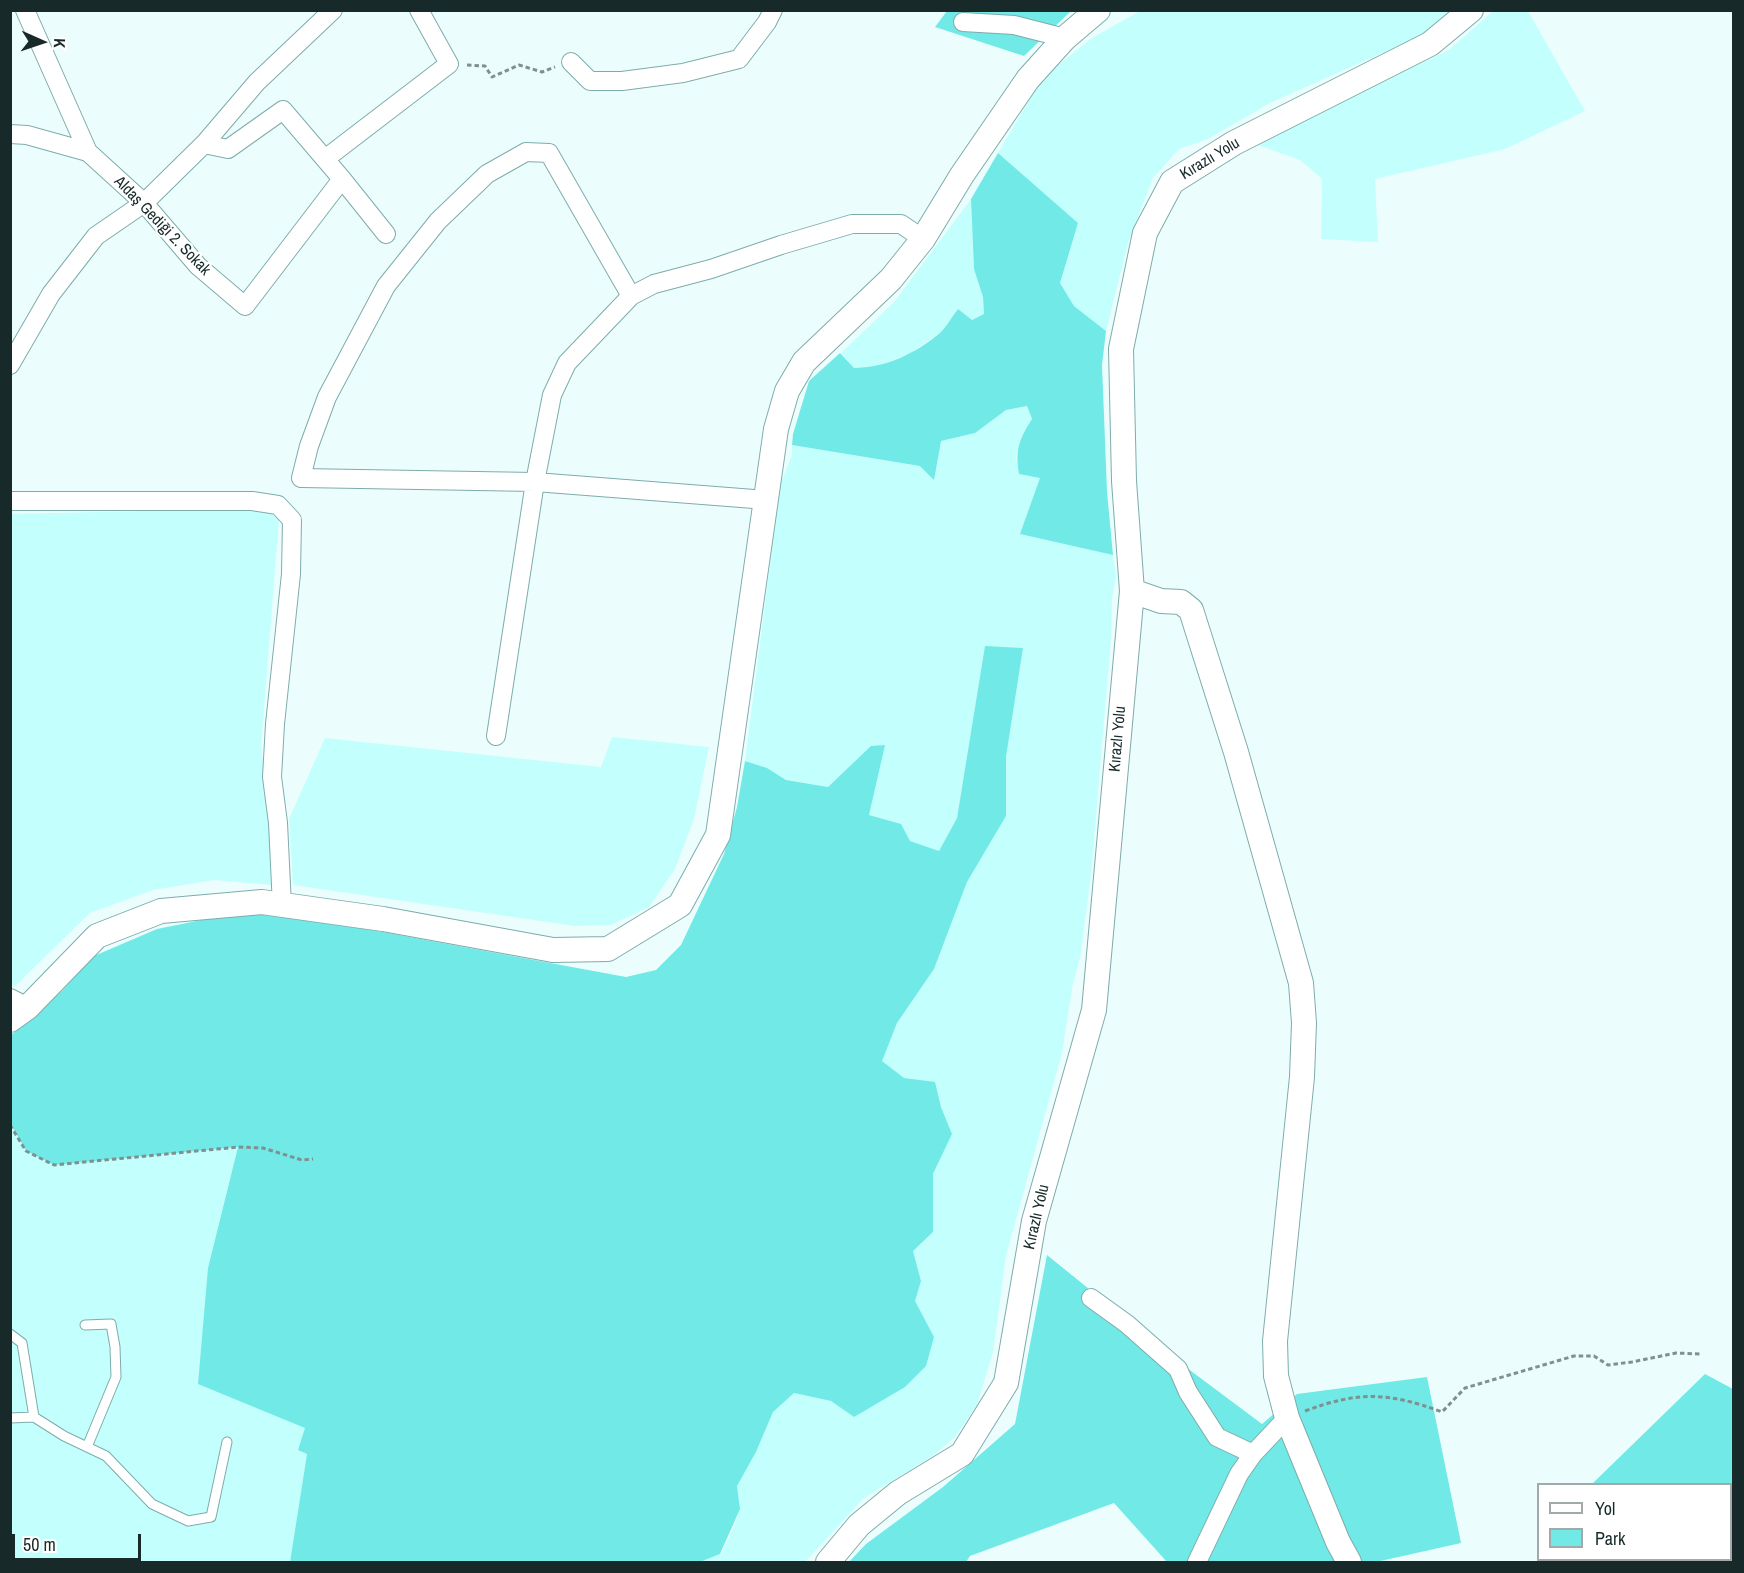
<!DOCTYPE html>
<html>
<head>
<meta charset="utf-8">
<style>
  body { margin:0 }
  #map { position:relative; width:1744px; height:1573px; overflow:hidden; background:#ebfefd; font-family:"Archivo Narrow",sans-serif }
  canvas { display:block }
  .frame { position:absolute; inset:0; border:12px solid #172a29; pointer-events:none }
  .legend { position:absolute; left:1537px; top:1483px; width:195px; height:78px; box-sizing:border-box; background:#fff; border:2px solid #a2aaa9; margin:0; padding:8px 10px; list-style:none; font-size:18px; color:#172a29 }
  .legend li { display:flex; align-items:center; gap:12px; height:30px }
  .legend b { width:30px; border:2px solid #a2aaa9 }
  .north { position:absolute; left:12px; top:12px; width:60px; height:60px; -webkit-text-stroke:4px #fff; paint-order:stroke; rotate:93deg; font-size:16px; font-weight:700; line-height:24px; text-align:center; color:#172a29 }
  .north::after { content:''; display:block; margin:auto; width:21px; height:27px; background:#172a29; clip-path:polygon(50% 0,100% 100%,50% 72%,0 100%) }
  .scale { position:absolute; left:12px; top:1534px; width:129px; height:27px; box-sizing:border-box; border:3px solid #172a29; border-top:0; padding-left:8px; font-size:18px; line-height:21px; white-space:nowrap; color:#172a29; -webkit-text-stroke:4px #fff; paint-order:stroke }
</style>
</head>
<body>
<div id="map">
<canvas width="1744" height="1573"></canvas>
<div class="frame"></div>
<ul class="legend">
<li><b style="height:8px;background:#fff"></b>Yol</li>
<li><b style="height:16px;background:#71e9e7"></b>Park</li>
</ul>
<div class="north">K</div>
<div class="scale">50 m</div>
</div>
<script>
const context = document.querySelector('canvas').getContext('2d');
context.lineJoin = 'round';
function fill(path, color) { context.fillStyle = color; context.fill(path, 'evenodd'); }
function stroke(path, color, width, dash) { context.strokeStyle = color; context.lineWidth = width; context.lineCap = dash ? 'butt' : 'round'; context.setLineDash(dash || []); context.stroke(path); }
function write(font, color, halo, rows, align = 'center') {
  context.font = font + ' "Archivo Narrow",sans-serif'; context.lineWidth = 4.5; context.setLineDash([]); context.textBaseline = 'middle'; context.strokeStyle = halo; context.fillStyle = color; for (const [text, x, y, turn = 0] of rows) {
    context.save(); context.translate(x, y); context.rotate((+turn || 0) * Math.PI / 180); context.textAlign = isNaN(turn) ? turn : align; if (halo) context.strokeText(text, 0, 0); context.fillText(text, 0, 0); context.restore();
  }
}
const built = new Path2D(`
  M1140,11H1460L1438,27L1398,46L1270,103L1208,139L1179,149L1153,178L1128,243L1106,331L1074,306L1060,283L1078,223L998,153L1043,77L1092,38Z
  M1493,11H1528L1585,111L1505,149L1375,179L1378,242L1321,239L1322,179L1300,160L1252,143L1449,50Z
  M971,199L974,269L983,297L984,314L972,320L957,309L942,331L911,353L873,368H854L841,353L894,302Z
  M1027,406L1032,419L1021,437L1016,457L1019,474L1041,478L1021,534L1113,555L1116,575L1112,600L1111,638L1091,876L1080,958L1073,983L1062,1053L1006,1256L993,1352L977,1405L955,1437L934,1455L864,1498L805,1562H700L721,1554L735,1524L740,1509L737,1486L756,1452L773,1412L794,1393L831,1401L854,1417L934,1337L914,1301L921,1281L913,1251L933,1232V1174L952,1134L941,1107L935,1083L904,1078L881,1061L897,1023L934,969L967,882L1006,816V757L1023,648L985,647L957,818L939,851L909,841L900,824L869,815L884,745L871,747L828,787L786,780L767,768L745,761L780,485L792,455V445L920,466L941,441L975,433L1006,410Z
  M270,508L279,519L261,746L269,813L272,885L214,880L153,890L90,913L15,986L10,984V514Z
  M612,737L709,747L694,819L675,869L649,907L611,925L575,926L293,885L289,819L325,738L601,767Z
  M10,1125L26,1151L54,1165L238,1147L208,1268L306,1428L298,1449L307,1454L290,1562H11Z`);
const green = new Path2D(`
  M947,11H1071L1024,56L935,27Z
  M998,153L1078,223L1060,283L1074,306L1106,331L1102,365L1107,492L1113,555L1020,534L1040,478L1019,474C1015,450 1019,439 1032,419L1027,406L1006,410L975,433L941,441L934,480L920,466L792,445L793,434L809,381L840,353L854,368C885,368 917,353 941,332C947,326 952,316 958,309L972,320L984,314L983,297L974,269L971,199Z
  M985,646L1023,648L1006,757V816L967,882L934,969L897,1023L882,1061L904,1078L935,1082L941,1107L952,1134L933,1174V1232L913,1251L921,1281L915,1301L934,1337L926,1366L905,1387L854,1417L831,1401L794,1393L773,1412L756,1452L737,1486L740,1509L720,1554L700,1562H290L307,1454L298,1450L305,1428L198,1384L208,1268L238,1147L54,1165L26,1151L11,1125L10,1036L62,991L94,956L157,929L251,910L296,916L626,977L656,970L681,945L724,854L737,807L745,761L767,768L786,780L828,787L871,746L885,745L869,815L901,824L910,841L939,851L957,818Z
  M1047,1255L1183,1365L1262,1424L1297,1394L1427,1377L1461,1543L1376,1562H1167L1114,1503L970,1556L966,1562H849L866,1544L943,1487L1015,1424Z
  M1705,1374L1733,1389V1562H1581L1580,1560H1730V1484H1592Z`);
const path = new Path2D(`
  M467,65L485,66L492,77L519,65L542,72L555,67
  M10,1125L26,1151L54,1165L238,1147L263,1148L302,1160L313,1159
  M1305,1411C1359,1391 1388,1392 1442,1412L1465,1388L1574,1356H1594L1608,1365L1632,1362L1676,1353L1701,1354`);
const lane = new Path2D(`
  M85,1325L111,1324L115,1347L116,1377L87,1447
  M10,1334L22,1343L34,1417L64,1436L106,1456L152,1504L188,1521L211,1517L227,1442
  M10,1418L34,1417`);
const street = new Path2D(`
  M25,10L88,152L144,203L198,266L245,306L342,179L283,110L228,149L204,144
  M963,22L1014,25L1065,38
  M571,62L590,81H622L683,73L739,59L767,22L773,10
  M10,134L27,135L88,152
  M325,159L449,64L419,10
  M342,179L386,234
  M631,296L549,153L526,152L487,174L438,221L386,286L327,397L309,446L301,478L535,482L767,500
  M10,365L51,294L96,236L144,203L204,144L257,82L333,10
  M10,501H252L278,505L292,520L291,574L275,724L272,777L278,823L282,906
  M496,736L535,482L552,395L567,363L631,296L654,284L711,269L781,245L852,224H901L923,239
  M10,998L28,1007
  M1091,1298L1127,1324L1178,1369L1188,1392L1217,1437L1253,1454
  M1197,1562L1239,1474L1253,1454L1287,1418`);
const secondary = new Path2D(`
  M1132,591L1161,601L1181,602L1191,610L1236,752L1301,983L1304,1023L1302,1077L1275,1341L1276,1376L1287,1418L1338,1542L1349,1562
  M10,1020L28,1007L97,936L161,911L262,902L383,919L553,950L608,949L680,905L718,835L776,429L787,391L804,362L891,279L923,239L962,175L1028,79L1065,38L1098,10
  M828,1562L859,1525L898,1493L962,1454L1006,1383L1034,1221L1094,1010L1132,591L1124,481L1121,349L1145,233L1172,182L1234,143L1430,44L1471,10`);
const streetNames = [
  ["Kırazlı Yolu",1210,159,-31],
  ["Aldaş Gediği 2. Sokak",162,226,46],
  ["Kırazlı Yolu",1118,739,-85],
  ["Kırazlı Yolu",1037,1217,-77]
];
fill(built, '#c3fffd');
fill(green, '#71e9e7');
stroke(lane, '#7eacab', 11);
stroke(street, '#7eacab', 20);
stroke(secondary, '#7eacab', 26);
stroke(path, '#7e9190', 3, [4.5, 3]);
stroke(lane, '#fff', 9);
stroke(street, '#fff', 18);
stroke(secondary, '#fff', 24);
write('16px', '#172a29', '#fff', streetNames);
</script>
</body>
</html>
